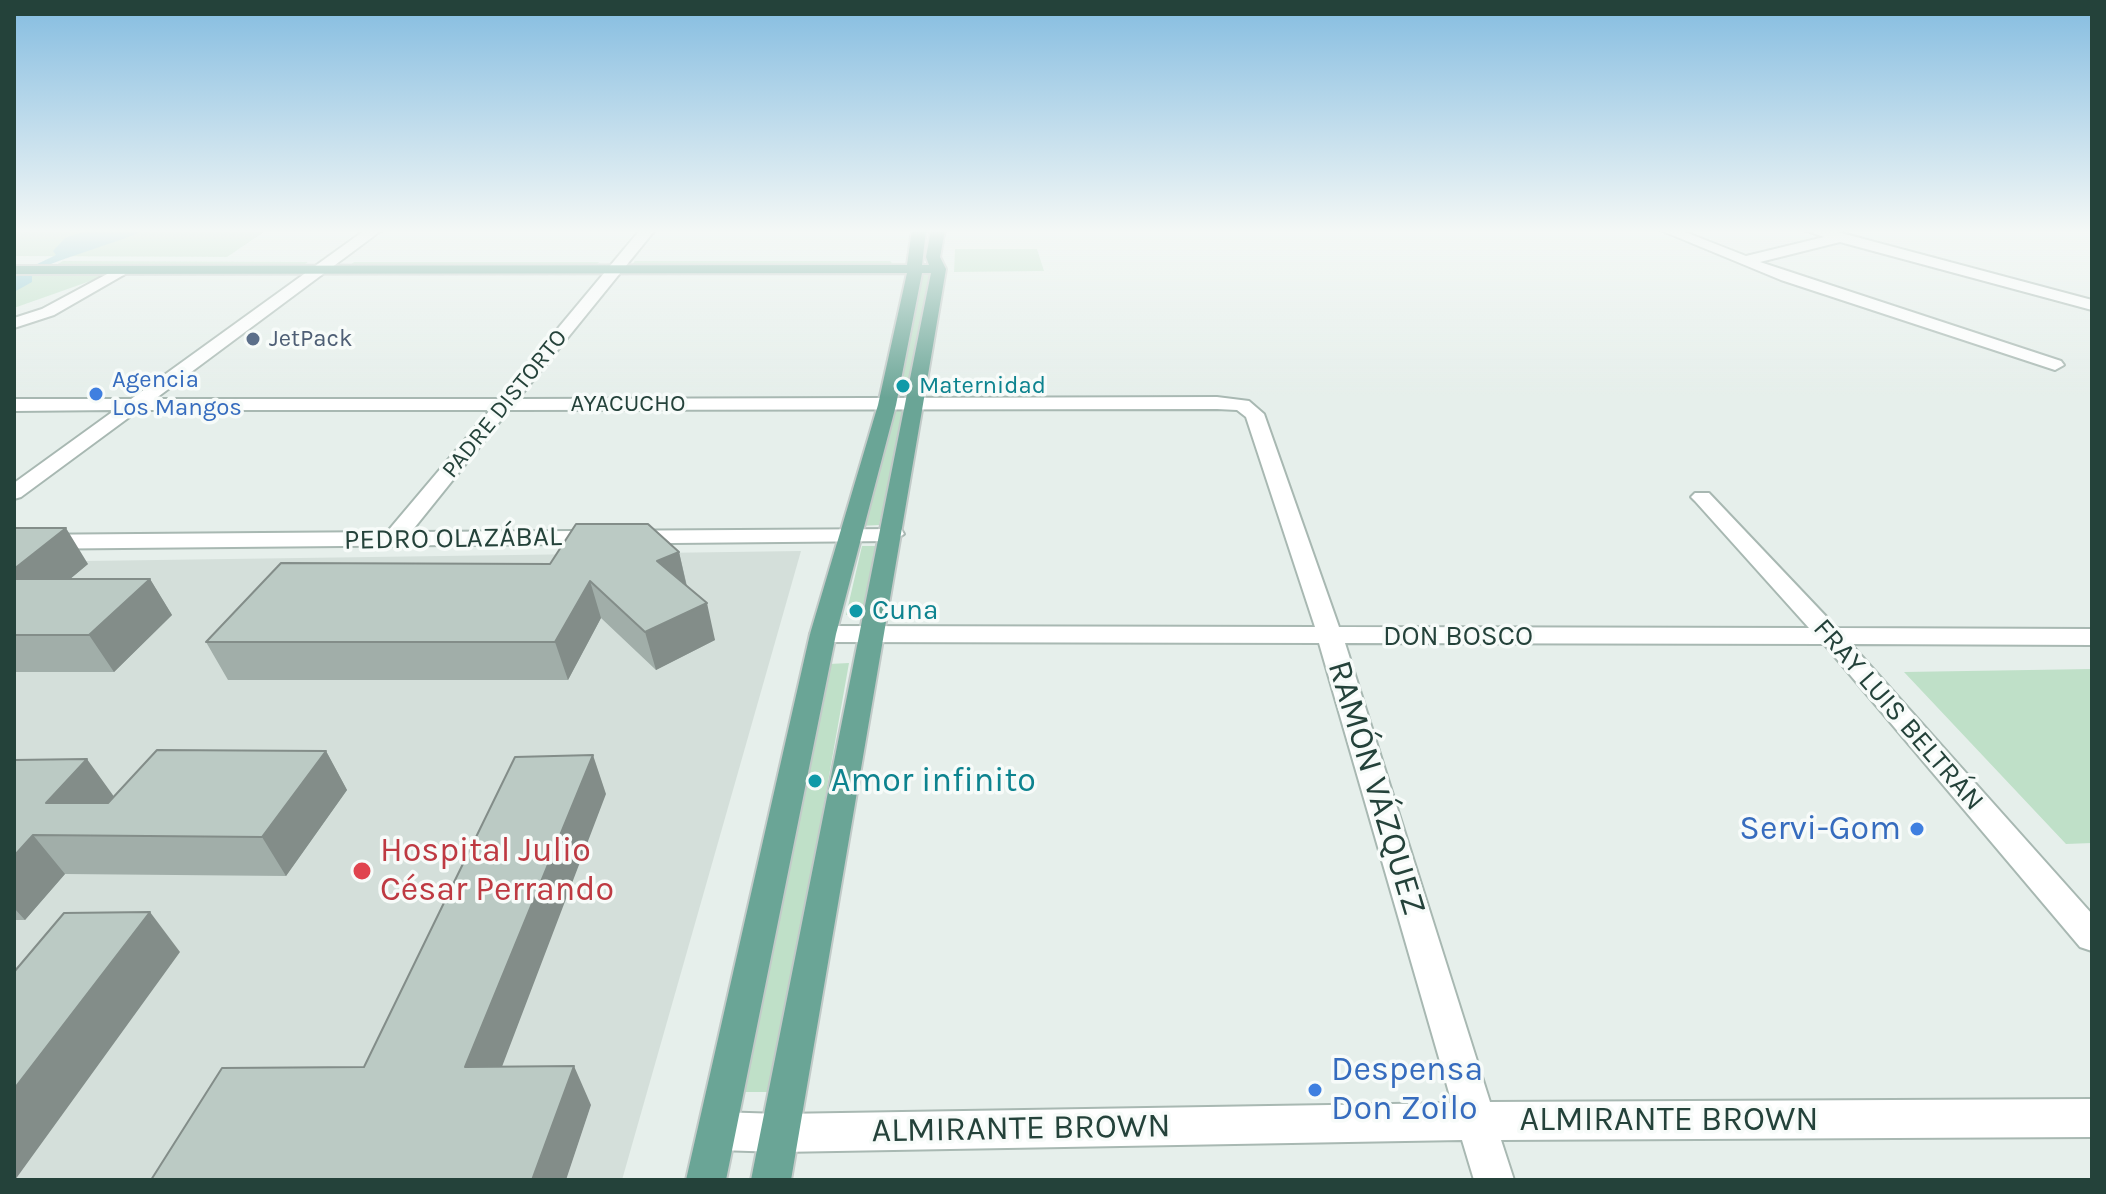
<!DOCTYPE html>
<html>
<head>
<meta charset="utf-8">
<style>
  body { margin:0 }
  #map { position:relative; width:2106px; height:1194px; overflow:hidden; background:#e6efeb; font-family:Karla,sans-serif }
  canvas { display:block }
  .frame { position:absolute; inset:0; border:16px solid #24423a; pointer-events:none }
</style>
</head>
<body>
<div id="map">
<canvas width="2106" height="1194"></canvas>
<div class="frame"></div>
</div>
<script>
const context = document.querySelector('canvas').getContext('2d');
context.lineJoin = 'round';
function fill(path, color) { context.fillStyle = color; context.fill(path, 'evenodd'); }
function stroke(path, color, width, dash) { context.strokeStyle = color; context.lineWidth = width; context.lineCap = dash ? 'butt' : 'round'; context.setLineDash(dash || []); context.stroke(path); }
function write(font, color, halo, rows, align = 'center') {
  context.font = font + ' Karla,sans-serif'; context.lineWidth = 7; context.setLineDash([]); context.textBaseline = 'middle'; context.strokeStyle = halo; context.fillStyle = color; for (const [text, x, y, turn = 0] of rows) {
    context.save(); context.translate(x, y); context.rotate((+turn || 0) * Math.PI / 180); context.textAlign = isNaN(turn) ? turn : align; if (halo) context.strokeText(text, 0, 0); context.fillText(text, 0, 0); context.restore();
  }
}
const built = new Path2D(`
  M801,551L622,1180H14V562Z`);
const green = new Path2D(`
  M14,230H267L227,257L14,256Z
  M955,249H1037L1044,271L954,272Z
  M63,261L308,262L301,267L54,266Z
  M635,261H890L892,263L889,266H630Z
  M354,262H599L595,267H347Z
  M113,273L14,308V274Z
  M921,275H932L908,389H894Z
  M892,411H906L879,525L859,526Z
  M862,546H879L863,614L846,615Z
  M849,663L773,1092H743L829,664Z
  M2092,669V843L2066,844L1904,672Z`);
const water = new Path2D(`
  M87,230H146C108,246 69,255 32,272V282L14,292V275L56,255L53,251L65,238Z`);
const minor = new Path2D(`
  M365,230H382L155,399H499L640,230H655L518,399L1217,397L1249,401L1264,414L1339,627L1809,628L1695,501L1691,497L1695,493H1709L1837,628L2092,629V645L1851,644L2092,914V951L2080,947L1824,644L1345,643L1490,1102L2092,1099V1137L1501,1140L1514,1180H1474L1462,1140L780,1152L718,1150L704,1144L699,1131L704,1118L718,1112L780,1114L1452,1103L1319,643L823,642L814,640L810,634L814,628L823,626L1315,627L1246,417L1237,410L1217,409L509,410L411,532L901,529L904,534L893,541L14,549V535L387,532L490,410H139L21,497L14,499V483L115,410L14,411V399H131Z
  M1660,230H1680L1746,256L1824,237L1805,230H1830L2092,300V310L1840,242L1760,262L2061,361L2064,365L2055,370L1781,280Z
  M122,266L127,267V273L54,315L14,328V318L42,309Z`);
const major = new Path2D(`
  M912,230H926L922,265H929L926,257L931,230H945L940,257L946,269L791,1180H751L931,273H922L896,405L836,634L726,1180H686L810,634L878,405L907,273L14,274V266L907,265Z`);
const wall = new Path2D(`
  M14,528L88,564L70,579H150L172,615L114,672H14Z
  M679,552L687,586L715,640L656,670L601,618L568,680H228L206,642L550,564Z
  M326,751L347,790L286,876L65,874L25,920H14V760L114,797Z`);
const shadedWall = new Path2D(`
  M66,528L88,564L27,615L14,597V569Z
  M679,552L687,588L657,561Z
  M150,579L172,615L114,672L89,635Z
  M590,581L601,618L568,680L555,642Z
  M707,603L715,640L656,670L645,632Z
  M326,751L347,790L286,876L262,837Z
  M593,755L606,794L487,1106L465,1067Z
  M87,759L115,798L71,835L46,803Z
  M33,835L65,874L25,920L14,908V856Z
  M150,912L180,952L15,1180H14V1089Z
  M574,1066L591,1105L566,1180H532Z`);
const building = new Path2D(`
  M576,524H648L679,552L657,561L707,603L645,632L590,581L555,642H206L281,563L550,564Z
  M14,528H66L14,569Z
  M14,579H150L89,635H14Z
  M157,750L326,751L262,837L33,835L14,856V760L87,759L46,803H108Z
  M593,755L465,1067L574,1066L532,1180H151L222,1068L364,1067L515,757Z
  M150,912L14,1089V972L64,913Z`);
const markers = [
  [253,339,8,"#5c6f8a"],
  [903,386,8,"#0f9aa8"],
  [96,394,8,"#3f7fe0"],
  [856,611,8,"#0f9aa8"],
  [815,781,8,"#0f9aa8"],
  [1917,829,8,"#3f7fe0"],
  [362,871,10,"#e0444e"],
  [1315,1090,8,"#3f7fe0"]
];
const farServicenames = [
  ["JetPack",269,339]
];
const farShopnames = [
  ["Agencia",112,380],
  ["Los Mangos",112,408]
];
const farCulturenames = [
  ["Maternidad",919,386]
];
const farStreetnames = [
  ["PADRE DISTORTO",505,404,-51],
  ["AYACUCHO",628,404]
];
const streetNames = [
  ["PEDRO OLAZÁBAL",453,539,-1],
  ["DON BOSCO",1458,637],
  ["FRAY LUIS BELTRÁN",1898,715,49]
];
const cultureNames = [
  ["Cuna",872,611]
];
const nearCulturenames = [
  ["Amor infinito",831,781]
];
const nearStreetnames = [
  ["RAMÓN VÁZQUEZ",1376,788,73],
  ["ALMIRANTE BROWN",1669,1120],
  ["ALMIRANTE BROWN",1021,1129,-1]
];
const nearShopnames = [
  ["Servi-Gom",1901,829],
  ["Despensa",1331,1070,"left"],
  ["Don Zoilo",1331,1109,"left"]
];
const nearHealthnames = [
  ["Hospital Julio",380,851],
  ["César Perrando",380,890]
];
fill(built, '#d4dfda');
fill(green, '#bfe0c8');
fill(water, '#8ec9d4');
stroke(minor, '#a8b8b2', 4);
stroke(major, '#c2cac8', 4);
fill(minor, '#fff');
fill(major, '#6aa596');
fill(wall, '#a1aea9');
fill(shadedWall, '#838d89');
fill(building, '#bbcac4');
stroke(building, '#838d89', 2);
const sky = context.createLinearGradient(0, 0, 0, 398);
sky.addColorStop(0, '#84bce0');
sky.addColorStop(0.58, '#f4f8f6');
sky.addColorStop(1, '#f4f8f600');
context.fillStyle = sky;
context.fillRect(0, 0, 2106, 398);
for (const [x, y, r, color] of markers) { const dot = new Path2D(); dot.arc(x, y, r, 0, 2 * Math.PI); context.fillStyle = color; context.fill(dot); stroke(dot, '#f7fbf9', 3); }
write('24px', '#4e5e75', '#f7fbf9', farServicenames, 'left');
write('24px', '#366cbe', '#f7fbf9', farShopnames, 'left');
write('24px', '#0d838f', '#f7fbf9', farCulturenames, 'left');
write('24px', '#24423a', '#f7fbf9', farStreetnames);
write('28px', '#24423a', '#f7fbf9', streetNames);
write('28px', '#0d838f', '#f7fbf9', cultureNames, 'left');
write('34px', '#0d838f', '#f7fbf9', nearCulturenames, 'left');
write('34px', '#24423a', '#f7fbf9', nearStreetnames);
write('34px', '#366cbe', '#f7fbf9', nearShopnames, 'right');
write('34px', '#be3a42', '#f7fbf9', nearHealthnames, 'left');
</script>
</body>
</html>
